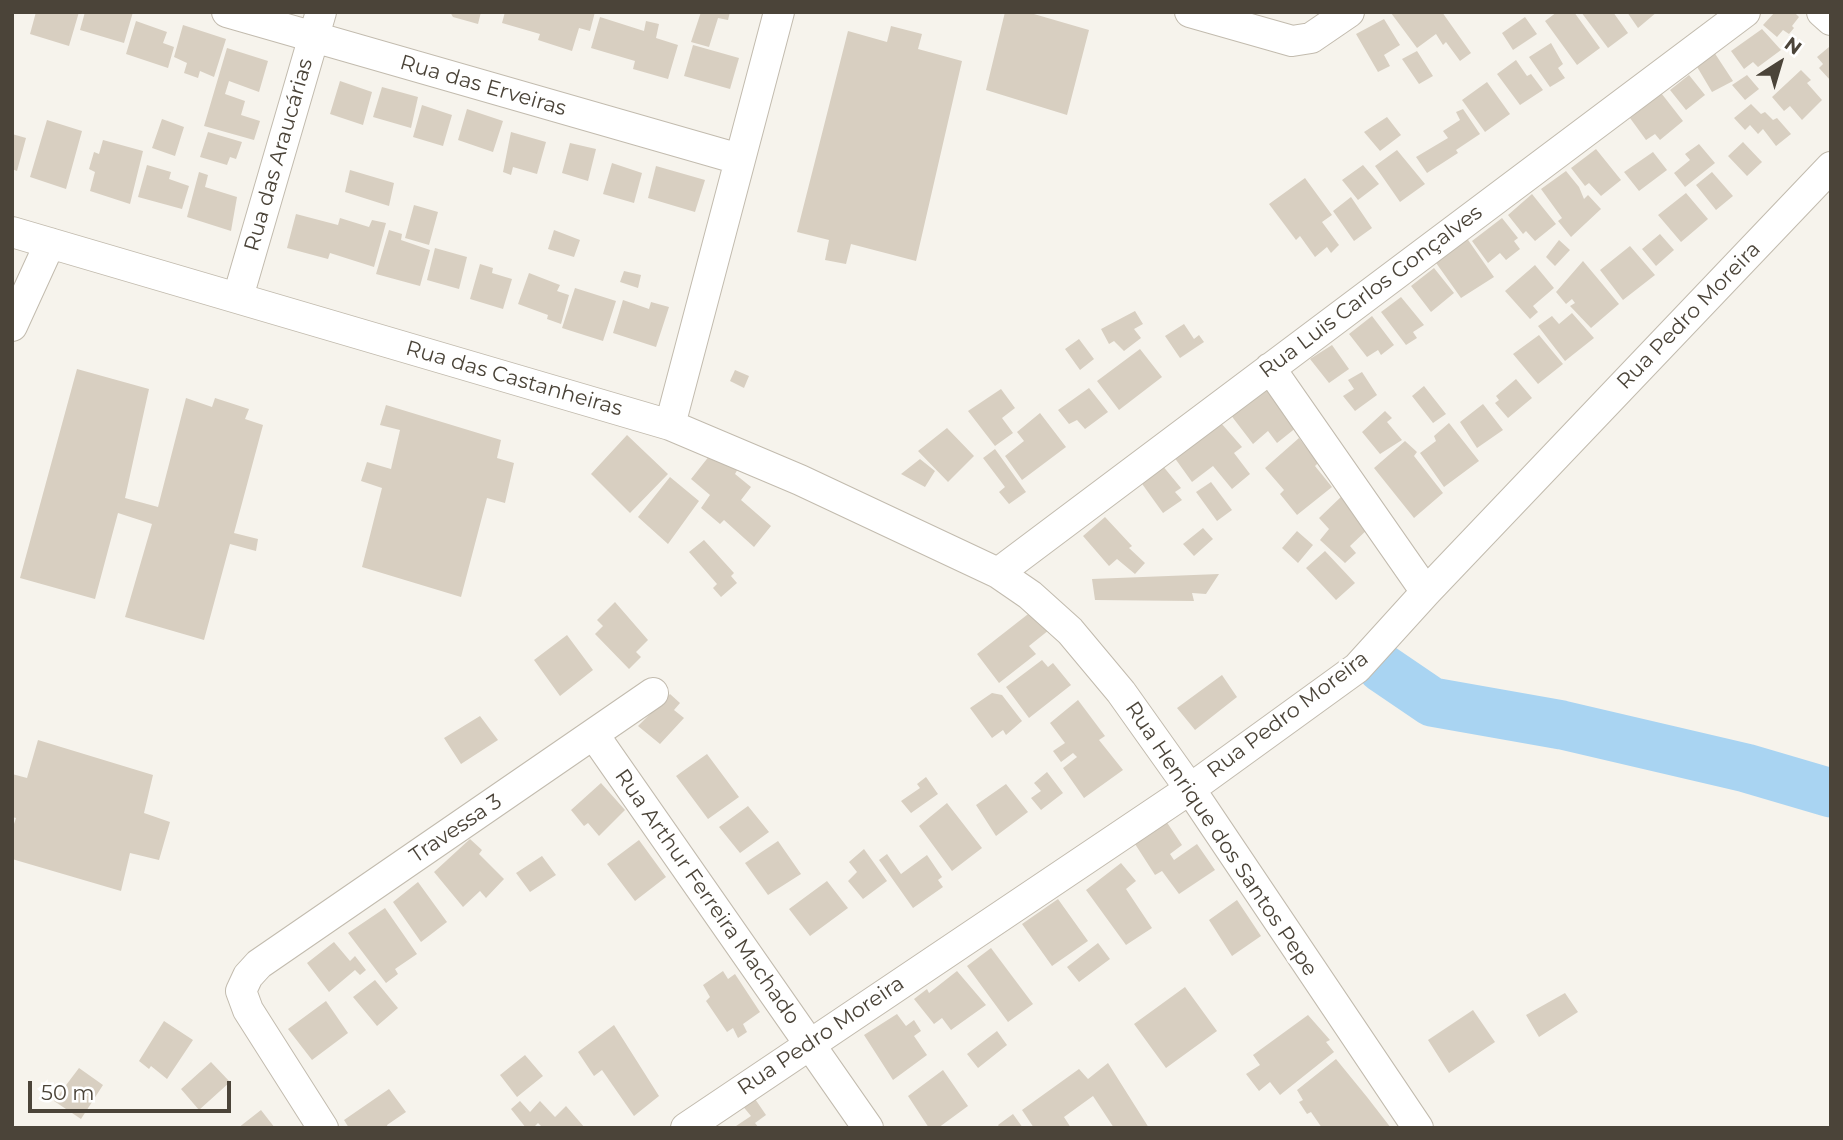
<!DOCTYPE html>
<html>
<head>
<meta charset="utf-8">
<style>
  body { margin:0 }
  #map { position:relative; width:1843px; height:1140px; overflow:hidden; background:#f6f3ec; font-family:Montserrat,sans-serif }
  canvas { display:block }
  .frame { position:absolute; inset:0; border:14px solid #4b4439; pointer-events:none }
  .north { position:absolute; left:1745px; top:28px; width:70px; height:70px; -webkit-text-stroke:5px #fff; paint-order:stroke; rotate:37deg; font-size:19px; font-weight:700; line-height:28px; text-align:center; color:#4b4439 }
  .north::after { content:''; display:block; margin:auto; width:24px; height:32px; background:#4b4439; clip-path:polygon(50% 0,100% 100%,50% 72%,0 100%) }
  .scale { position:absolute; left:28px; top:1081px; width:203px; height:32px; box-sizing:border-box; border:4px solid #4b4439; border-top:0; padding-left:9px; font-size:21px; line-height:24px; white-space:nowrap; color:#4b4439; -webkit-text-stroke:5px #fff; paint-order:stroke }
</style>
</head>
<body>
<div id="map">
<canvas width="1843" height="1140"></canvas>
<div class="frame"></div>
<div class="north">N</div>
<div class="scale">50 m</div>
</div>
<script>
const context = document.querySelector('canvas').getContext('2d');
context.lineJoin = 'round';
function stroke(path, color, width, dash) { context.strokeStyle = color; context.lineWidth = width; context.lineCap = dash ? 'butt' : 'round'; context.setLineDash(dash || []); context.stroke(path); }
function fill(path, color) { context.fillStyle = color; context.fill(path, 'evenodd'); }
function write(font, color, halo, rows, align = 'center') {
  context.font = font + ' Montserrat,sans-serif'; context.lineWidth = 6; context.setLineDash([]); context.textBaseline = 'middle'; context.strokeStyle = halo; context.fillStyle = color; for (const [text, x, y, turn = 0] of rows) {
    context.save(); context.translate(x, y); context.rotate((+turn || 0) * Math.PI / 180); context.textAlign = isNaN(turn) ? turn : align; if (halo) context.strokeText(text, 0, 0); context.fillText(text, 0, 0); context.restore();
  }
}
const river = new Path2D(`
  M1382,668L1432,702L1562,725L1746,768L1831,793`);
const building = new Path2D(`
  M36,12H79L69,46L30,34Z
  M85,12H133L124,43L80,30Z
  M450,12H481L478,24L453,17Z
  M505,12H595L590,31L579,28L572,51L538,40L540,34L502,23Z
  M701,12H730L728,20L718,18L709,47L691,42Z
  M1005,12H1027L1089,30L1067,115L986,90Z
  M1393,12H1442L1471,53L1460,61L1446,42L1443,45L1436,34L1417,48L1391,13Z
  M1557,12H1574L1600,48L1577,65L1545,21Z
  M1581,12H1613L1628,33L1608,48Z
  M1627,12H1657L1638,28Z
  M1775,12H1794L1799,17L1792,26L1794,28L1789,34L1783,30L1777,37L1763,25Z
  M600,17L644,31L646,21L659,24L656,38L678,45L668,79L633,69L635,61L591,48Z
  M1525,17L1537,34L1513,50L1502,33Z
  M1384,19L1400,45L1384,55L1390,66L1378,72L1356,34Z
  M136,21L167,32L163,43L174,47L168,68L126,54Z
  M183,25L226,39L214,77L200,71L198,78L184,73L187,63L174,57Z
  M891,26L922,34L918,49L962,61L916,261L851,244L846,264L825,260L829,240L797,232L848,31L887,42Z
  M1762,29L1781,50L1758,67L1753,62L1744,69L1731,51Z
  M1551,43L1563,64L1558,68L1565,78L1550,87L1529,57Z
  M693,45L739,58L730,89L684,76Z
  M1829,47L1831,50V81L1819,68L1823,64L1817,57Z
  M227,48L268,61L259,92L229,81L225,94L245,101L241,115L260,121L254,140L204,126Z
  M1712,49L1733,81L1712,92L1693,60Z
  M1417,51L1433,76L1419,84L1402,59Z
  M1516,60L1527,76L1531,74L1543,90L1520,105L1497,74Z
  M1801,70L1811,80L1807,83L1822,100L1802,120L1790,106L1784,111L1772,97Z
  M1689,75L1705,95L1686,110L1670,90Z
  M1747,75L1759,89L1745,100L1732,85Z
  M340,81L372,92L363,125L330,114Z
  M1487,82L1510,114L1485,132L1462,100Z
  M382,87L418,97L411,128L373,117Z
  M1658,89L1683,121L1660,140L1655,134L1646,140L1630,118L1643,108L1639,104Z
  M1751,104L1761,114L1765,112L1773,120L1777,118L1791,134L1776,146L1763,129L1758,134L1750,125L1745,130L1734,118Z
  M422,105L452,115L443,146L413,137Z
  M467,109L503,121L493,152L458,140Z
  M1463,109L1480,134L1456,150L1458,153L1427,173L1416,157L1448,138L1443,131L1460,120L1456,112Z
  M1387,117L1401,135L1380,151L1364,132Z
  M162,119L184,127L175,156L152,148Z
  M47,120L82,131L66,189L30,177Z
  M208,132L242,142L236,159L230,157L227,165L200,157Z
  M511,132L546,142L537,174L513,167L511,175L503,172Z
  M12,134L26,138L17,171L12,169Z
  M103,140L143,151L130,204L90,191L95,172L89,169L94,152L99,154Z
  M1743,142L1762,162L1747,176L1728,156Z
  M570,143L596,149L588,181L562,173Z
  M1699,144L1715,163L1685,187L1674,173L1690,160L1685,154Z
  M1596,149L1621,180L1601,196L1589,183L1585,186L1571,168Z
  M1397,150L1425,184L1400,202L1375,166Z
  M1653,152L1667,170L1639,191L1624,172Z
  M612,163L642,173L634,203L603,194Z
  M147,165L171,172L169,179L189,186L182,209L138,197Z
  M1363,165L1379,184L1358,200L1342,180Z
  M656,166L705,180L695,212L648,198Z
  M350,170L394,183L389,206L345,192Z
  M1566,171L1579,187L1584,199L1588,195L1601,209L1571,237L1558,221L1562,218L1541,189Z
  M199,172L208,175L205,187L237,197L231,231L187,217Z
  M1712,172L1733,196L1716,210L1696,185Z
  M1305,178L1332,215L1322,222L1339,245L1331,253L1327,247L1315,257L1300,236L1296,240L1269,204Z
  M1686,193L1708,219L1681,242L1658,215Z
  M1532,194L1556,224L1535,241L1526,231L1523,234L1508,215Z
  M1351,197L1372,228L1354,241L1333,211Z
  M414,205L438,212L429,245L405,238Z
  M296,214L338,225L340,218L369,227L372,220L386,223L374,267L330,253L328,259L287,248Z
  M1502,218L1518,238L1514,241L1520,249L1506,260L1500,253L1488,263L1472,241Z
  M389,230L402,234L401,240L430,250L420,286L376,274Z
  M554,230L580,240L574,257L548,249Z
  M1660,234L1674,250L1656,266L1642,249Z
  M1466,237L1494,277L1461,298L1434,260Z
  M1559,240L1570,250L1555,266L1546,257Z
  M1630,246L1655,275L1623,300L1600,270Z
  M435,248L467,257L459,289L427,280Z
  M1583,261L1619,304L1591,328L1570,306L1575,303L1572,299L1566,304L1556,292Z
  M480,264L493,268L492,273L512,279L503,309L470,299Z
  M1535,265L1554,288L1533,306L1538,312L1530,319L1505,291Z
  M1434,268L1454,293L1431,312L1411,286Z
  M624,271L641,275L638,288L620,282Z
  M529,273L560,285L557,291L569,295L561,324L547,319L548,315L518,304Z
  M575,288L616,301L603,341L562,328Z
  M1401,297L1424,325L1413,332L1417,338L1406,345L1381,312Z
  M623,300L649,309L651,302L669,307L656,347L613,333Z
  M1135,311L1143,324L1134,329L1141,338L1124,351L1114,341L1109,344L1101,329Z
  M1572,313L1594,338L1565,361L1538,326L1552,316L1559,324Z
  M1372,316L1394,345L1381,355L1378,350L1367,357L1349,334Z
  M1184,324L1194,339L1199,335L1204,342L1180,358L1165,336Z
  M1539,335L1563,364L1538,384L1513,354Z
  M1079,339L1094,359L1080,370L1065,349Z
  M1332,345L1349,369L1329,383L1310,359Z
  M1140,349L1162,377L1119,410L1097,381Z
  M77,369L149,389L125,498L158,507L186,398L212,407L215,398L249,409L245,419L263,425L234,533L258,539L256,551L230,544L204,640L125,617L152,524L118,513L95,599L20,578Z
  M735,370L749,376L744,388L730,381Z
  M1362,372L1377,395L1355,411L1343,396L1354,389L1348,380Z
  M1516,379L1532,398L1508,418L1495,403L1499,400L1496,396Z
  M1267,386L1297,427L1277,443L1268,431L1253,444L1230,414Z
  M1424,386L1446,414L1433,423L1412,396Z
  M1089,388L1108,412L1085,429L1077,420L1069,424L1058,410Z
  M1001,389L1015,408L1002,418L1013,433L995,446L968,411Z
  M1483,404L1503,430L1477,448L1460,422Z
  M386,405L501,440L497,458L514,463L505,503L487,498L461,597L362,567L382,488L361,481L367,462L391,469L400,430L380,425Z
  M1385,411L1392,418L1387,422L1402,440L1380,454L1362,432Z
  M1040,413L1066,447L1022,480L1005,456L1024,441L1017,432Z
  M1221,423L1242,447L1234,453L1250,474L1232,489L1213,466L1192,482L1174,457Z
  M1449,423L1479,461L1444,487L1420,453L1436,441L1434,436Z
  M947,428L974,456L948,482L918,451Z
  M627,435L668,474L630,513L591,474Z
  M1299,438L1318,463L1315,466L1332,487L1297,515L1280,494L1284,490L1265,468Z
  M1405,441L1417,452L1414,456L1443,493L1414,518L1374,468Z
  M995,449L1026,492L1009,504L999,492L1005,487L983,458Z
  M710,455L740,465L735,474L751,487L741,500L771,526L754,547L724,520L720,524L701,508L710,495L691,479Z
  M920,459L935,471L925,487L901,474Z
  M1162,465L1181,488L1175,492L1182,500L1163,513L1140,481Z
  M670,477L699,501L668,544L638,517Z
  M1211,482L1232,510L1217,521L1196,492Z
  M1344,494L1370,527L1350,546L1356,553L1345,563L1320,540L1329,529L1319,518Z
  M1105,517L1132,546L1129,548L1145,563L1135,574L1117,559L1109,566L1083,536Z
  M1203,528L1213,539L1194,556L1183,544Z
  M1297,531L1313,545L1298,563L1282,548Z
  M704,540L734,573L731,576L737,583L721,597L713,588L717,584L689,552Z
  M1325,551L1355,583L1336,600L1306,568Z
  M1219,574L1206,594L1192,593L1194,601L1095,600L1092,579Z
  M615,602L648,640L636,652L641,657L629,669L595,634L603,626L597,620Z
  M1032,611L1049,630L1029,646L1036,654L999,683L977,654Z
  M567,635L593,670L560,696L534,660Z
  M1042,660L1048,667L1053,663L1071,685L1029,718L1006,687Z
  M1222,675L1237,697L1195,730L1177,708Z
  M992,693L1002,695L1022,721L1006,735L1003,730L992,738L970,708Z
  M670,694L680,703L674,710L684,718L660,744L638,726Z
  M1078,700L1105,736L1099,740L1123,770L1084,798L1063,768L1077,757L1073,753L1061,762L1053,751L1065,743L1050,723Z
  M480,716L498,740L461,764L444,738Z
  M38,740L153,775L144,813L170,822L159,860L130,853L121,891L12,859V830L16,818L12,817V774L27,778Z
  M707,754L739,797L708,819L676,776Z
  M1047,772L1063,793L1041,810L1031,798L1041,791L1034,783Z
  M926,777L938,794L911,813L901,801L920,788L917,784Z
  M601,783L625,810L599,836L588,823L584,826L571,810Z
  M1006,784L1028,812L996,836L976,805Z
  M947,803L982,848L952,871L919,826Z
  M748,806L769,832L740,853L719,827Z
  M1160,812L1182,845L1170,854L1174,860L1197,844L1215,870L1179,894L1162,871L1155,875L1135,844Z
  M470,839L482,850L479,854L504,879L486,898L480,891L463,907L434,872Z
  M639,840L666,877L635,901L607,864Z
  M778,841L801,874L768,895L745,863Z
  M864,849L887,881L863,899L848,881L857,872L849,862Z
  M887,854L901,874L927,855L942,877L938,880L943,887L913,908L879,860Z
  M542,856L556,875L530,892L516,873Z
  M1121,863L1136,881L1126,889L1152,928L1126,945L1086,890Z
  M827,881L848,908L810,936L789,909Z
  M418,882L447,922L421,942L393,902Z
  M1058,899L1088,941L1052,966L1022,924Z
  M1237,900L1261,936L1232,956L1209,920Z
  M385,908L417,954L395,969L398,974L386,983L348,933Z
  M334,942L350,961L355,956L366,970L360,975L355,970L329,992L307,963Z
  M1098,943L1110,959L1079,982L1067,967Z
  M991,948L1033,1004L1008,1022L967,966Z
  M723,971L728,979L735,974L760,1012L743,1024L747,1032L738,1038L733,1028L727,1032L706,1001L710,997L703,985Z
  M957,971L986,1005L951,1030L942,1018L934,1024L914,999L927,989L929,993Z
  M375,980L398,1008L377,1026L353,997Z
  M1185,987L1217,1031L1166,1068L1134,1024Z
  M1565,993L1578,1012L1539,1037L1526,1015Z
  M326,1001L348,1033L312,1060L288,1029Z
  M1473,1010L1495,1042L1449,1073L1428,1040Z
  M897,1014L906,1026L914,1020L921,1031L914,1036L927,1055L893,1080L864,1035Z
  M1308,1015L1330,1040L1326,1042L1334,1052L1280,1095L1270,1082L1259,1091L1246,1074L1260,1065L1253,1055Z
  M164,1021L193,1040L167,1079L151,1066L149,1069L139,1061Z
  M614,1025L659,1096L634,1116L602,1070L594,1076L578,1052Z
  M997,1031L1007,1045L978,1068L967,1054Z
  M525,1055L543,1076L517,1097L500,1075Z
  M1336,1059L1367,1097L1391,1128H1322L1311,1112L1307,1114L1299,1102L1303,1100L1297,1090Z
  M211,1062L230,1082L199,1110L181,1089Z
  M1108,1063L1149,1128H1114L1093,1096L1064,1117L1071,1128H1034L1022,1110L1079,1069L1088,1079Z
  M79,1068L103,1085L81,1119L54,1101Z
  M943,1070L968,1106L938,1128H929L908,1096Z
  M389,1089L406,1112L387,1125L388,1128H349L344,1120Z
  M753,1096L766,1115L755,1123L759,1128H733L751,1116L741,1104Z
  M520,1101L530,1112L540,1101L555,1117L566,1106L585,1128H543L538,1123L533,1128H526L511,1109Z
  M261,1110L275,1128H238Z
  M1013,1114L1023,1128H1000L998,1125Z`);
const minor = new Path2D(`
  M227,12L739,159
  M1190,12L1292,41L1311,38L1349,12
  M1822,12L1831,20
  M12,232L670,425L800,480L998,573L1030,595L1070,631L1121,692L1190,789L1418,1128
  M238,297L321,12
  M12,326L50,243
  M1270,368L1426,592
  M670,425L779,12
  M998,573L1745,12
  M594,735L868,1128
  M323,1128L248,1010L241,991L248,976L259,964L653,693
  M686,1128L1190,789L1357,668L1426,592L1831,167`);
const streetNames = [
  ["Rua das Erveiras",483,86,16],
  ["Rua das Araucárias",279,155,-74],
  ["Rua Luis Carlos Gonçalves",1371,292,-37],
  ["Rua Pedro Moreira",1689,316,-46],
  ["Rua das Castanheiras",514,379,16],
  ["Rua Pedro Moreira",1288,715,-37],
  ["Travessa 3",456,829,-34],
  ["Rua Henrique dos Santos Pepe",1221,839,56],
  ["Rua Arthur Ferreira Machado",707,897,55],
  ["Rua Pedro Moreira",821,1036,-34]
];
stroke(river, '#a9d4f2', 49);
fill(building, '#d8cfc1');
stroke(minor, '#c2bbae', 32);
stroke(minor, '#fff', 30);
write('21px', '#4b4439', '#fff', streetNames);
</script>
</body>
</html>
